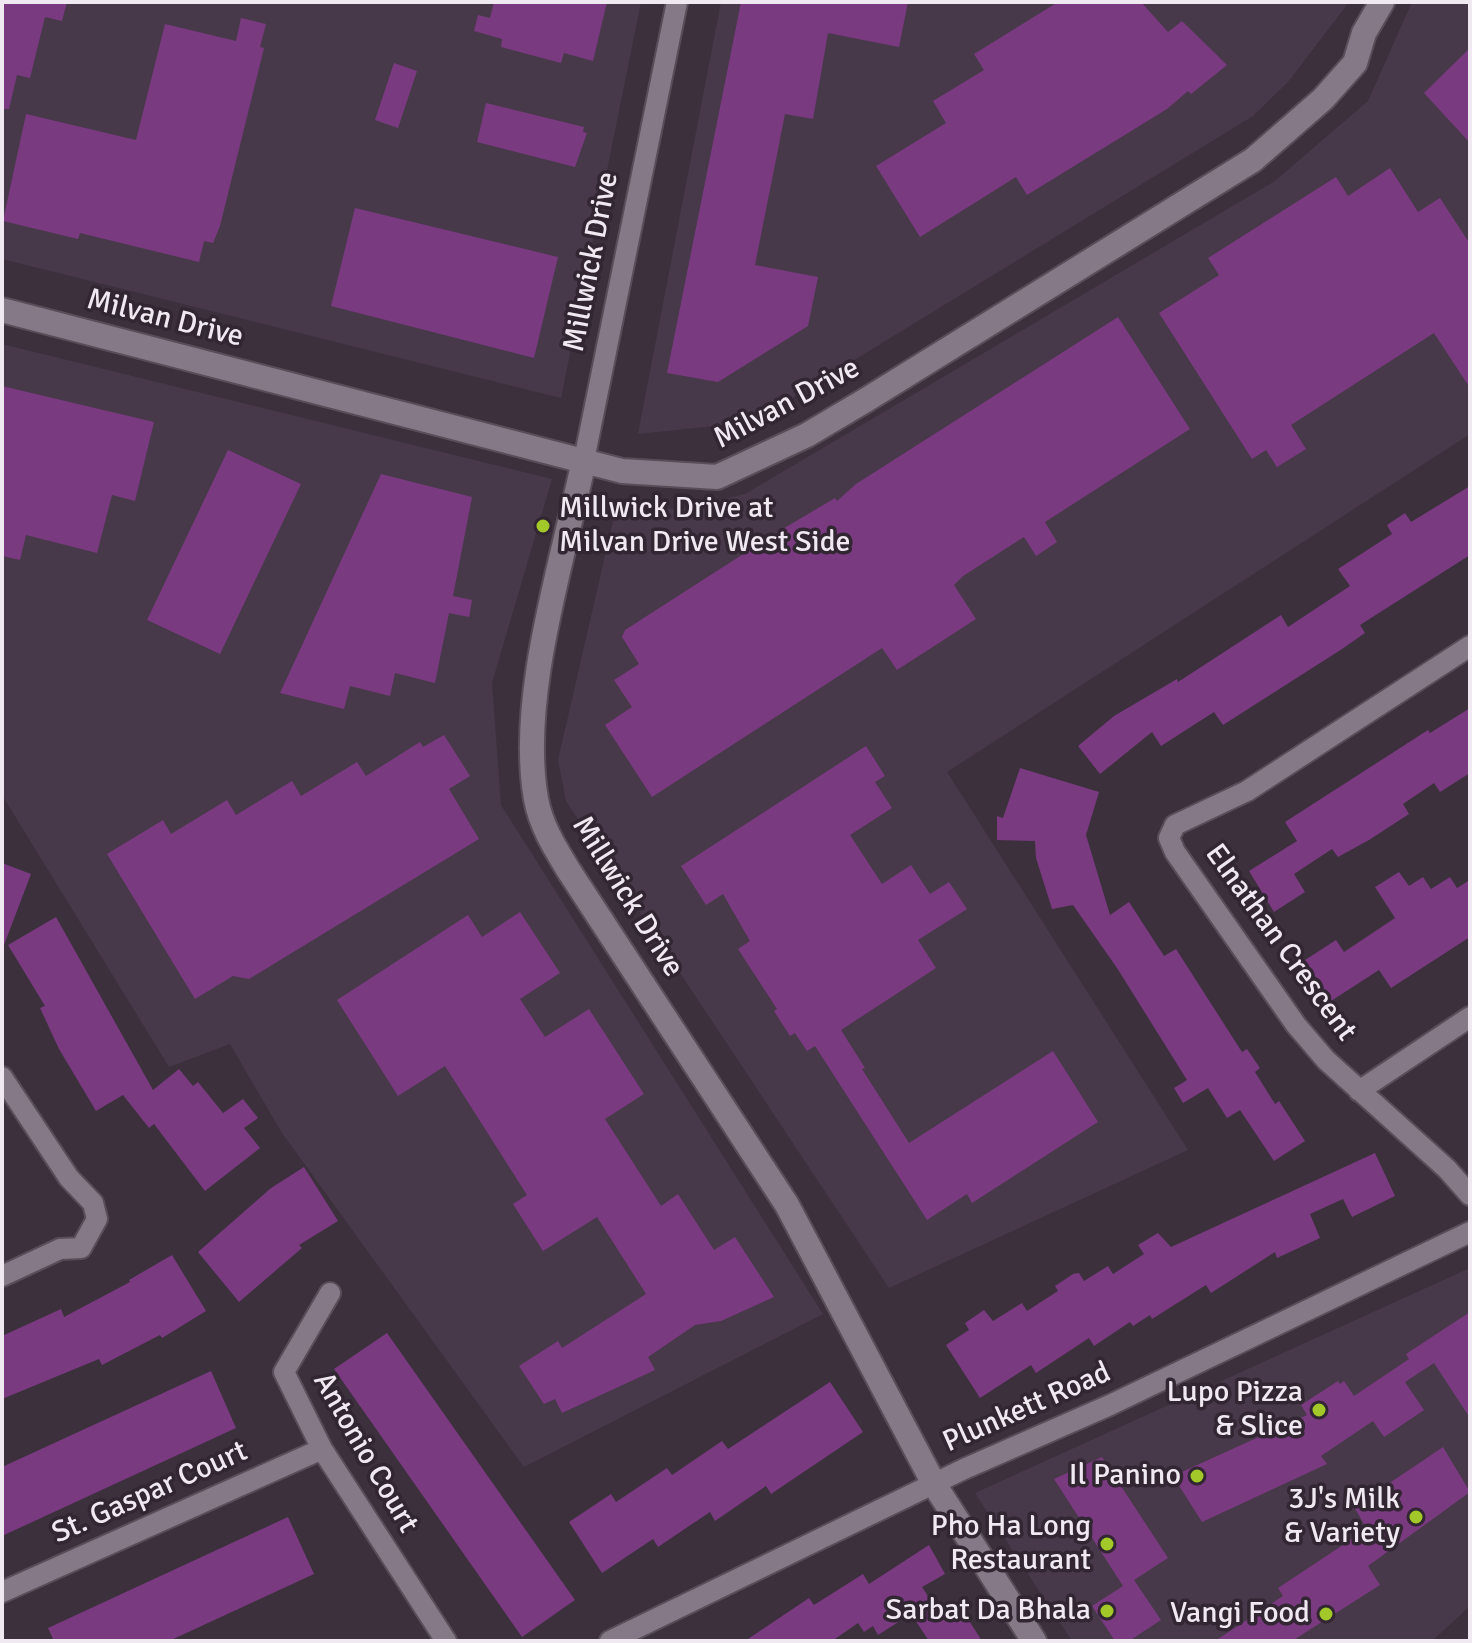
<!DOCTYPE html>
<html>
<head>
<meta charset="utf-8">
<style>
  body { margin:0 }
  #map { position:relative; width:1472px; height:1643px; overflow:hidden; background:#3c303d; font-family:Signika,sans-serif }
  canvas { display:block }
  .frame { position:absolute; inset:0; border:4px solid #f0e9f1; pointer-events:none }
</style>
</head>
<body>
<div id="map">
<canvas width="1472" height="1643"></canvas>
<div class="frame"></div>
</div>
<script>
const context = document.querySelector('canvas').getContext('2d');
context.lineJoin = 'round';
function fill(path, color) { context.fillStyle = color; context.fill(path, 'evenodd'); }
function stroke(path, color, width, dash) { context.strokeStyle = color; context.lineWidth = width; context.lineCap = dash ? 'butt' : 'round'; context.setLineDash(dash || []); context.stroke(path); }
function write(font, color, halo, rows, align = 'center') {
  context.font = font + ' Signika,sans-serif'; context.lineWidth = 7; context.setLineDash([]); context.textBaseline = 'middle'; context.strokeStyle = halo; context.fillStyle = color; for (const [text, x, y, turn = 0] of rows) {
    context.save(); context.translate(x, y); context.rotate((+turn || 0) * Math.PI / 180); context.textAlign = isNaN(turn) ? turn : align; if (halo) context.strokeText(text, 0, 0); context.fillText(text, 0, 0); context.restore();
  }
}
const built = new Path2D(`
  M2,2H641L561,398L2,259Z
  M721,2H1349L1288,82L1253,116L753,422L638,434Z
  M1412,2H1470V434L947,772L1188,1150L889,1288L566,801L558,760L616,508L682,509L745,494L1275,181L1368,101Z
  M2,344L552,479L492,683L501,805L823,1314L524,1467L282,1133L230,1044L169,1067L2,795Z
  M1470,1268V1606L1432,1641H1072L975,1493Z`);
const building = new Path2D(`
  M2,2H67L62,21L45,17L30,78L17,75L9,109H2Z
  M494,2H607L593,61L564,53L561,63L501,47L502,39L474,31L478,15L490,18Z
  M741,2H908L899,47L828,33L813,119L785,114L755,265L818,277L808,326L718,382L667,373Z
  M1058,2H1141L1168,32L1182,21L1227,65L1191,94L1188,91L1167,109L1027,195L1016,177L920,237L876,166L946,123L933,101L984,70L974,54Z
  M241,18L266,24L260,47L264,48L220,226L213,243L204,241L199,262L80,233L78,239L3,221L26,114L136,140L165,24L236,41Z
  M1470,48V143L1424,93Z
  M394,63L417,71L398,128L375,120Z
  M486,103L584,127L583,132L587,133L575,167L477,142Z
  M1390,168L1418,212L1440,198L1470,244V388L1434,333L1291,425L1306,449L1277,467L1266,450L1252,459L1159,313L1219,275L1208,258L1336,177L1348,196Z
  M355,208L558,257L534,358L331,306Z
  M1118,317L1190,429L1045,522L1057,542L1036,556L1024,537L963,576L954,585L976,619L897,670L882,648L652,797L605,725L632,707L614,680L639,664L622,637L625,630L776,533L835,498L837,501L856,484Z
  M2,386L154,422L135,501L112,495L97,553L26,535L20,560L2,556Z
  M228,450L301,484L220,654L147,620Z
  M381,474L472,497L453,596L472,600L469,617L449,613L435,683L395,673L390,696L350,686L344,709L280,693Z
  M1470,486V555L1360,625L1365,633L1342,649L1223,725L1214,712L1161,746L1152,732L1100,774L1078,746L1114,716L1177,679L1178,682L1281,615L1288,627L1350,586L1338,569L1392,534L1387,525L1405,513L1411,522Z
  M1470,708V773L1440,792L1434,783L1403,804L1409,814L1369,840L1338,857L1332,849L1294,874L1305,892L1274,912L1249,871L1297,841L1285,822L1428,730L1430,733Z
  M444,735L470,776L449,789L479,839L249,979L233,976L195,999L107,854L163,820L171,834L227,800L236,815L292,781L301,796L357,762L366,776L420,742L423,747Z
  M866,746L885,776L875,782L892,808L850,835L882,884L911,865L930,894L949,882L967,909L918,940L936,968L841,1030L865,1068L862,1069L909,1143L1053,1051L1098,1122L972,1203L967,1194L927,1220L815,1046L807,1051L795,1033L790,1036L774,1011L777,1009L738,949L750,941L723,894L706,905L681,866Z
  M1020,768L1099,792L1086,835L1110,915L1129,902L1164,956L1176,949L1242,1052L1247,1049L1260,1068L1255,1072L1275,1104L1279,1101L1305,1141L1274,1161L1240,1110L1227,1118L1208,1088L1183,1103L1174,1088L1187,1080L1117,968L1073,905L1052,909L1036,858L1035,841L997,840V816L1003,818Z
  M2,863L31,874L4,945H2Z
  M1399,872L1409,886L1423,877L1431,889L1450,877L1457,888L1470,880V937L1391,988L1379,970L1331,1001L1305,960L1336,940L1344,952L1395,918L1375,887Z
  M520,912L560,973L520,999L545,1037L589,1009L644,1094L605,1119L661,1206L678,1194L714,1250L735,1237L774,1297L721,1321L695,1325L648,1357L655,1370L562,1413L555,1399L544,1404L519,1366L558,1341L562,1348L646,1294L597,1217L543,1251L513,1204L527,1195L445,1066L398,1096L337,1000L468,915L482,937Z
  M56,917L153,1090L179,1069L193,1086L198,1082L223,1113L243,1099L258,1118L244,1128L260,1148L205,1191L154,1124L149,1128L123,1095L96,1111L59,1049L40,1008L45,1006L8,945Z
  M1375,1153L1395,1196L1352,1217L1343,1199L1310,1214L1320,1238L1277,1258L1275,1252L1211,1293L1206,1285L1152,1319L1150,1315L1133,1326L1130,1322L1094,1346L1089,1338L1036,1373L1031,1365L980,1398L946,1345L969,1330L965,1323L984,1310L993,1321L1022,1303L1027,1311L1058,1291L1055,1286L1073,1274L1079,1273L1084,1281L1108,1266L1113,1274L1144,1254L1138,1245L1158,1233L1171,1247Z
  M304,1167L338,1221L299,1245L302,1248L239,1302L198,1252L271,1188Z
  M172,1255L206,1311L162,1338L160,1335L102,1365L99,1359L2,1399V1336L61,1309L64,1317L130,1282L129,1280Z
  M1470,1312V1418L1434,1363L1405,1382L1424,1410L1384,1437L1373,1421L1321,1456L1327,1464L1202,1522L1173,1476L1307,1415L1301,1405L1338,1381L1340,1384L1344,1381L1354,1396L1409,1359L1406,1354Z
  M387,1333L575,1600L522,1637L334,1369Z
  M211,1371L236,1428L2,1536V1467Z
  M830,1382L863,1432L771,1494L766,1486L715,1521L710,1512L658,1547L653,1539L602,1573L569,1522L611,1494L616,1502L667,1468L672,1475L722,1441L728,1449Z
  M1443,1447L1470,1492L1368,1566L1380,1585L1292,1641H1215L1283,1596L1278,1588L1367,1529L1354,1507Z
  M1102,1457L1168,1558L1134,1580L1161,1620L1129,1641H1115L1092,1606L1123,1586L1054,1479Z
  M288,1517L314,1574L169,1641H54L48,1628Z
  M929,1545L945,1574L922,1587L941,1616L959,1605L982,1641H929L911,1614L878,1635L873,1626L864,1632L858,1623L832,1641H745L809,1598L814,1605L863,1574L869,1584Z`);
const minor = new Path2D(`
  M584,460L677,2
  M1470,646L1247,791L1175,825L1169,838L1175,852L1296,1025L1326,1060L1447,1169L1470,1195
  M2,1077L69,1178L93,1203L97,1219L81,1248L60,1249L2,1276
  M1359,1091L1470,1017
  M330,1293L284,1372L322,1449L446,1641
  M2,1592L322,1449
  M610,1641L964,1469L1110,1405L1470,1232`);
const tertiary = new Path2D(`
  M2,310L622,471L717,477L807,435L866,400L1253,160L1323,99L1355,63L1364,33L1382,2
  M584,460C563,561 518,698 536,799C541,826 555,848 569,871L787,1205L934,1484L1034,1641`);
const markers = [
  [543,526,8,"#a2c929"],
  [1319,1410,8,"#a2c929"],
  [1197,1476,8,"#a2c929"],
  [1416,1517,8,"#a2c929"],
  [1107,1544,8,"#a2c929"],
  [1107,1611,8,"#a2c929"],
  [1326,1614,8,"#a2c929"]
];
const streetNames = [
  ["Millwick Drive",592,262,-79],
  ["Milvan Drive",165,319,14],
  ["Milvan Drive",787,404,-28],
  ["Millwick Drive",627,897,58],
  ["Elnathan Crescent",1280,943,54],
  ["Plunkett Road",1027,1408,-24],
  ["Antonio Court",365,1453,60],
  ["St. Gaspar Court",150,1493,-24]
];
const poiNames = [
  ["Millwick Drive at",559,509,"left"],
  ["Milvan Drive West Side",559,543,"left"],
  ["Lupo Pizza",1303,1393],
  ["& Slice",1303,1427],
  ["Il Panino",1181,1476],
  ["3J's Milk",1400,1500],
  ["& Variety",1400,1534],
  ["Pho Ha Long",1091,1527],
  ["Restaurant",1091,1561],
  ["Sarbat Da Bhala",1091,1611],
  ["Vangi Food",1310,1614]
];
fill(built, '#48394a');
fill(building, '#793a80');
stroke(minor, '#584e59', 24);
stroke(tertiary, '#584e59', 28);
stroke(minor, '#867987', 20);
stroke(tertiary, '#867987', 24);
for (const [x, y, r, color] of markers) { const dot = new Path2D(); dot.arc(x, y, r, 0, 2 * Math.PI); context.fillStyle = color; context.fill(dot); stroke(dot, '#312632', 3); }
write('30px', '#f0e9f1', '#312632', streetNames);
write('30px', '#f0e9f1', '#312632', poiNames, 'right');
</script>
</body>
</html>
